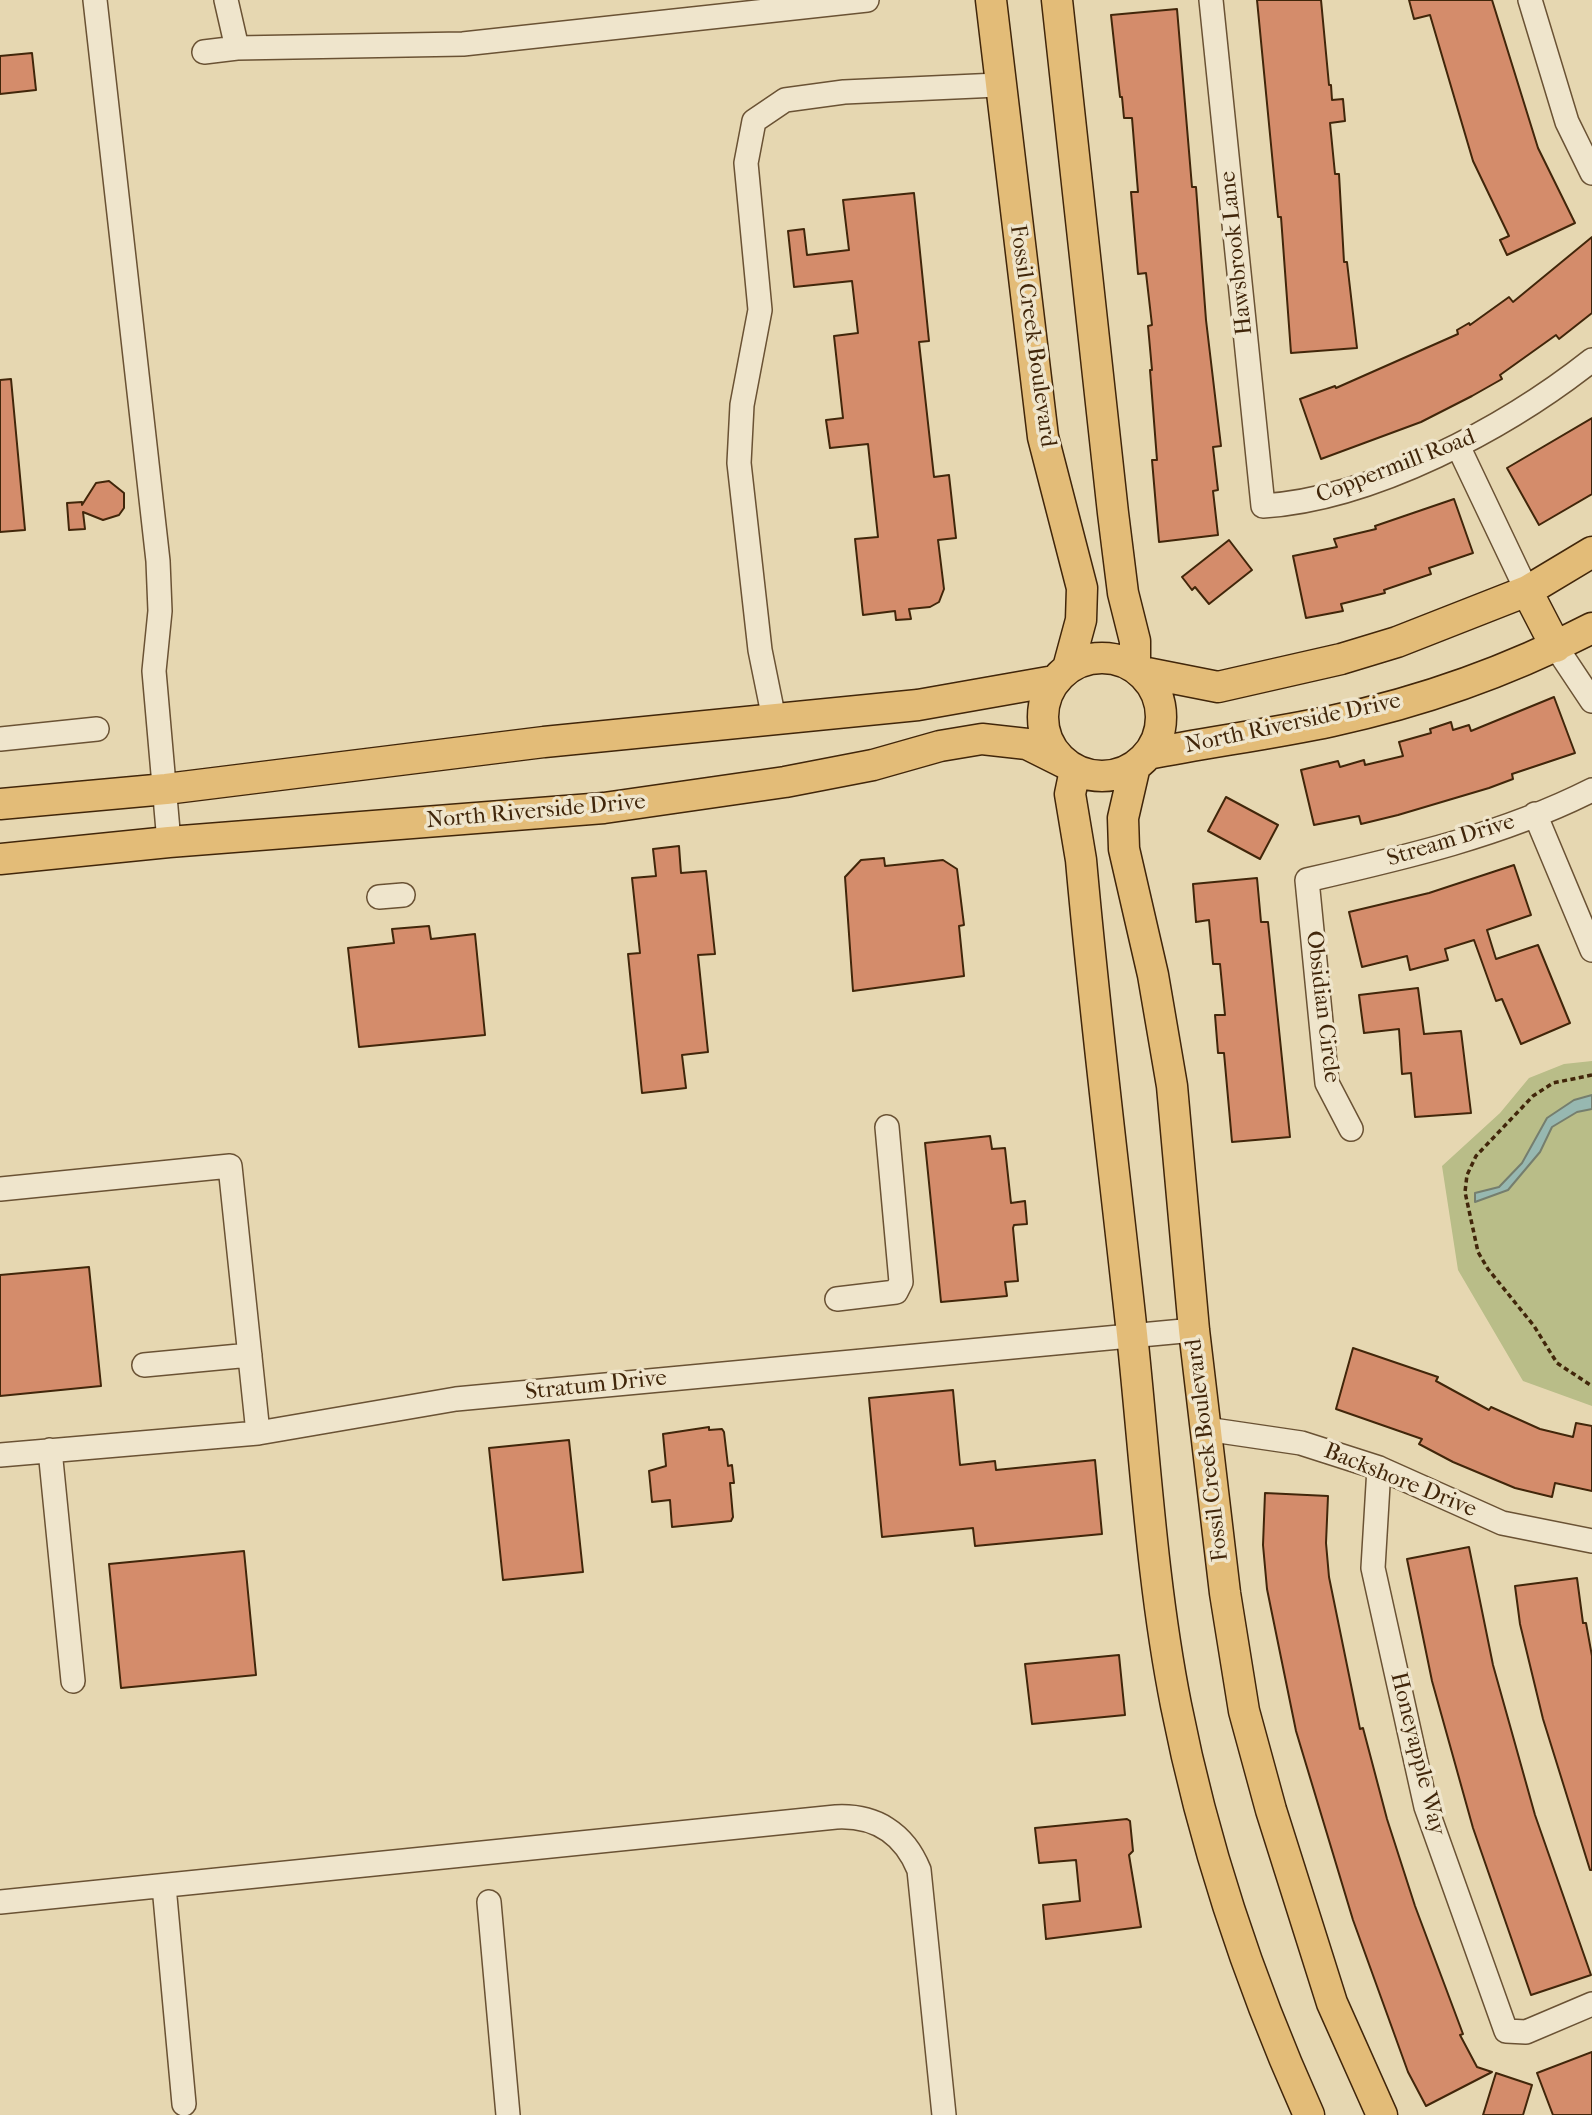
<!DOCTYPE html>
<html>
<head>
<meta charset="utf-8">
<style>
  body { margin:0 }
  canvas { display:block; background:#e6d7b1 }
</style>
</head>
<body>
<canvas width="1592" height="2115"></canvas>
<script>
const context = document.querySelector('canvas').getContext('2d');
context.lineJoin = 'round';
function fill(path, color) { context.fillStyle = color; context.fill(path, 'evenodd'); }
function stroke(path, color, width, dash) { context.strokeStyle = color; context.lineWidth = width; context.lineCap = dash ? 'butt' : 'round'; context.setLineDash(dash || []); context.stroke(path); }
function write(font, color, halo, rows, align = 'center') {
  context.font = font + ' "IM FELL French Canon",serif'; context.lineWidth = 7; context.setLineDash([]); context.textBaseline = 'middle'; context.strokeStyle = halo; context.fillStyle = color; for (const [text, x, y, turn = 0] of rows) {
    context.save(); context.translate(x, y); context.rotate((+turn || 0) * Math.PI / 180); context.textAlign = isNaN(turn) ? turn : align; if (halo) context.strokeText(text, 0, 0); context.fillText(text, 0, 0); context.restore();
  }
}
const green = new Path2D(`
  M1592,1061V1406L1523,1381L1458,1270L1442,1166L1500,1113L1529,1078L1564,1064Z`);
const water = new Path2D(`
  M1592,1095V1109L1577,1112L1552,1127L1540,1152L1508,1190L1475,1202V1193L1499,1187L1522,1163L1547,1118L1574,1100Z`);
const building = new Path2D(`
  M1257,0H1321L1329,85H1331L1332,100L1343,99L1345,121L1330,123L1335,174H1339L1344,262H1347L1357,348L1291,353L1281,217H1278Z
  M1409,0H1492L1538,148L1575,223L1507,255L1500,240L1509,236L1473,161L1430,15L1414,19Z
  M1177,9L1192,187H1196L1206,320L1221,446L1213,447L1218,490L1213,491L1218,535L1159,542L1152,460H1157L1150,370H1152L1148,326L1152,325L1146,273L1138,274L1131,192H1138L1132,118H1124L1122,97H1120L1111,15Z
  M32,53L36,90L0,94V56Z
  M914,193L929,341L919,342L934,477L949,475L956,538L938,540L944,589L939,602L930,607L909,609L911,619L896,620L895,611L863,615L855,539L878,537L868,444L830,448L826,420L843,418L834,336L858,333L852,281L794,287L788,231L804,229L807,255L849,250L843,200Z
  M1592,237V313L1559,339L1556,335L1500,375L1502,379L1472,396L1421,422L1321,459L1300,399L1335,386L1336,388L1458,334L1457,330L1469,323L1470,325L1509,297L1513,302Z
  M11,379L25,530L0,532V380Z
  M1592,418V494L1539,525L1507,468Z
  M109,481L124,493V508L119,515L103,520L83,512L85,529L69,530L67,503L82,502V505L96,483Z
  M1454,499L1473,553L1429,568L1431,574L1384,590L1385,593L1341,604L1343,611L1306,618L1293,556L1337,547L1334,539L1376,529L1375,526Z
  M1229,540L1252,570L1209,604L1195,587L1192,590L1182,577Z
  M1554,697L1575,753L1512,774L1513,779L1489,788L1398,815L1361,824L1359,816L1314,825L1301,770L1338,761L1340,767L1364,760L1365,765L1403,756L1399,742L1431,733L1430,729L1451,722L1453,730L1469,725L1471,731Z
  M1226,797L1278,825L1260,859L1208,831Z
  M679,846L681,873L706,871L715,954L698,955L708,1052L682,1055L686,1088L642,1093L628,954L640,953L632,878L656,876L653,849Z
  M884,858L885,866L943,860L957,869L964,925L959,926L964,976L853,991L845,877L861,860Z
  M1514,865L1531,915L1487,930L1496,959L1538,945L1570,1023L1521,1044L1502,999L1496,1001L1474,940L1445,949L1448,960L1410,970L1407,956L1362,967L1349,912L1429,893Z
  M1257,878L1261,922H1268L1290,1137L1232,1142L1224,1053H1218L1215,1015H1225L1220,964H1213L1209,920L1196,922L1193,884Z
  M429,926L431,939L475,934L485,1035L359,1047L348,948L394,943L392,929Z
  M1418,988L1424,1034L1461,1031L1471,1113L1415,1117L1411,1073L1402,1074L1399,1029L1364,1033L1359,995Z
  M990,1136L992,1149L1005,1148L1011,1203L1025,1201L1027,1224L1014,1225L1013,1228L1018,1281L1005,1282L1007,1296L941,1302L925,1143Z
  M89,1267L101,1386L0,1396V1275Z
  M1353,1348L1438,1377L1436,1381L1489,1410L1491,1407L1540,1429L1573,1437L1576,1423L1592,1426V1491L1555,1483L1552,1497L1515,1488L1453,1462L1419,1444L1422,1439L1336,1409Z
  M953,1390L960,1465L995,1461L996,1470L1095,1460L1102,1534L975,1546L973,1528L882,1537L869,1398Z
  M709,1427V1430L722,1429L724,1432L728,1466L732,1465L734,1483H730L733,1517L731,1521L672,1527L670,1500L652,1502L649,1471L666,1466L663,1434Z
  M569,1440L583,1572L503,1580L489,1448Z
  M1265,1493L1328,1496L1326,1543L1329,1577L1360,1729L1363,1728L1387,1819L1415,1906L1463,2034L1460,2035L1477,2067L1492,2072L1426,2106L1408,2072L1353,1920L1296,1731L1267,1589L1263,1545Z
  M1469,1547L1493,1665L1535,1815L1591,1975L1531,1995L1473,1828L1432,1681L1407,1559Z
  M244,1551L256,1675L121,1688L109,1564Z
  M1577,1578L1583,1623H1586L1592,1656V1870H1590L1543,1719L1520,1624L1515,1586Z
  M1119,1655L1125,1715L1032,1724L1025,1664Z
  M1127,1819L1130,1821L1133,1851L1129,1855L1141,1927L1046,1939L1043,1905L1080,1901L1076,1860L1039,1863L1035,1828Z
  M1592,2052V2115H1553L1537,2073Z
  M1496,2073L1532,2085L1523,2115H1483Z`);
const path = new Path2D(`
  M1592,1075L1553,1083L1533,1096L1476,1156L1467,1175L1465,1192L1478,1252L1488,1269L1534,1326L1557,1363L1592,1386`);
const minor = new Path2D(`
  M95,0L158,561L160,611L154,671L169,842
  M226,0L237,48
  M1211,0L1263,506C1373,499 1506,428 1592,360
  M1530,0L1567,122L1592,173
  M204,52L237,48L463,44L867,0
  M1458,446L1527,591
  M1556,647L1592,701
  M774,719L760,650L739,463L742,405L760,310L746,163L754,121L785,100L844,92L998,85
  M0,739L97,729
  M1535,814L1592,950
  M379,897L403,895
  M1351,1129L1327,1083L1307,880C1403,858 1503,835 1592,790
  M0,1189L230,1166L258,1433
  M837,1299L896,1292L901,1282L887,1127
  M144,1365L250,1355
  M1206,1429L1301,1443L1379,1468L1502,1523L1592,1541
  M50,1450L73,1681
  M0,1455L258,1433L456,1399L1194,1330
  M1379,1468L1373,1568L1426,1807L1506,2031L1526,2032L1592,2004
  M164,1886L184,2104
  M0,1902L836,1817C875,1815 904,1833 919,1870L944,2115
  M489,1902L508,2115`);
const major = new Path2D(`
  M991,0L1043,437L1082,588L1081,620L1068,668
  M1057,0L1113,513L1123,593L1135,641V667
  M1527,591L1556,647
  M1043 717a59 59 0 1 1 118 0a59 59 0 1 1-118 0Z
  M1142,672L1218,687L1341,659L1397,642L1527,591L1592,552
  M1148,754C1209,742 1271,734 1332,721C1421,702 1511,670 1592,628
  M1135,766L1123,818L1124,849L1153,975L1172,1086L1194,1330L1225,1593L1244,1711L1271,1810L1332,2003L1382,2115
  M1075,770L1070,794L1081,860C1095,1018 1115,1176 1132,1334C1145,1457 1152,1584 1176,1705C1204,1847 1250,1984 1309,2115
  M0,804L166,789L544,742L918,705L1054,681
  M0,859L169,842L604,808L785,782L873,765L940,746L982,739L1027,744L1063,762`);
const streetNames = [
  ["Hawsbrook Lane",1237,253,-96],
  ["Fossil Creek Boulevard",1032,336,82],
  ["Coppermill Road",1396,467,-21],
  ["North Riverside Drive",1293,724,-12],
  ["North Riverside Drive",536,812,-5],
  ["Stream Drive",1451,841,-17],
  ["Obsidian Circle",1322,1007,83],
  ["Stratum Drive",596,1386,-6],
  ["Fossil Creek Boulevard",1208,1450,-97],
  ["Backshore Drive",1400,1481,22],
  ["Honeyapple Way",1417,1754,76]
];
fill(green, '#b9bd88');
fill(water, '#97b8b1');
stroke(water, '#757e6e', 2);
fill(building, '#d48c6b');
stroke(building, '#41260a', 2);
stroke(minor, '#6a5234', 26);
stroke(major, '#41260a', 33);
stroke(path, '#41260a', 3.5, [5, 3.5]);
stroke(minor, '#efe5cc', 23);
stroke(major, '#e3bc78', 30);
write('23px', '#41260a', '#efe5cc', streetNames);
</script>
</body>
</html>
